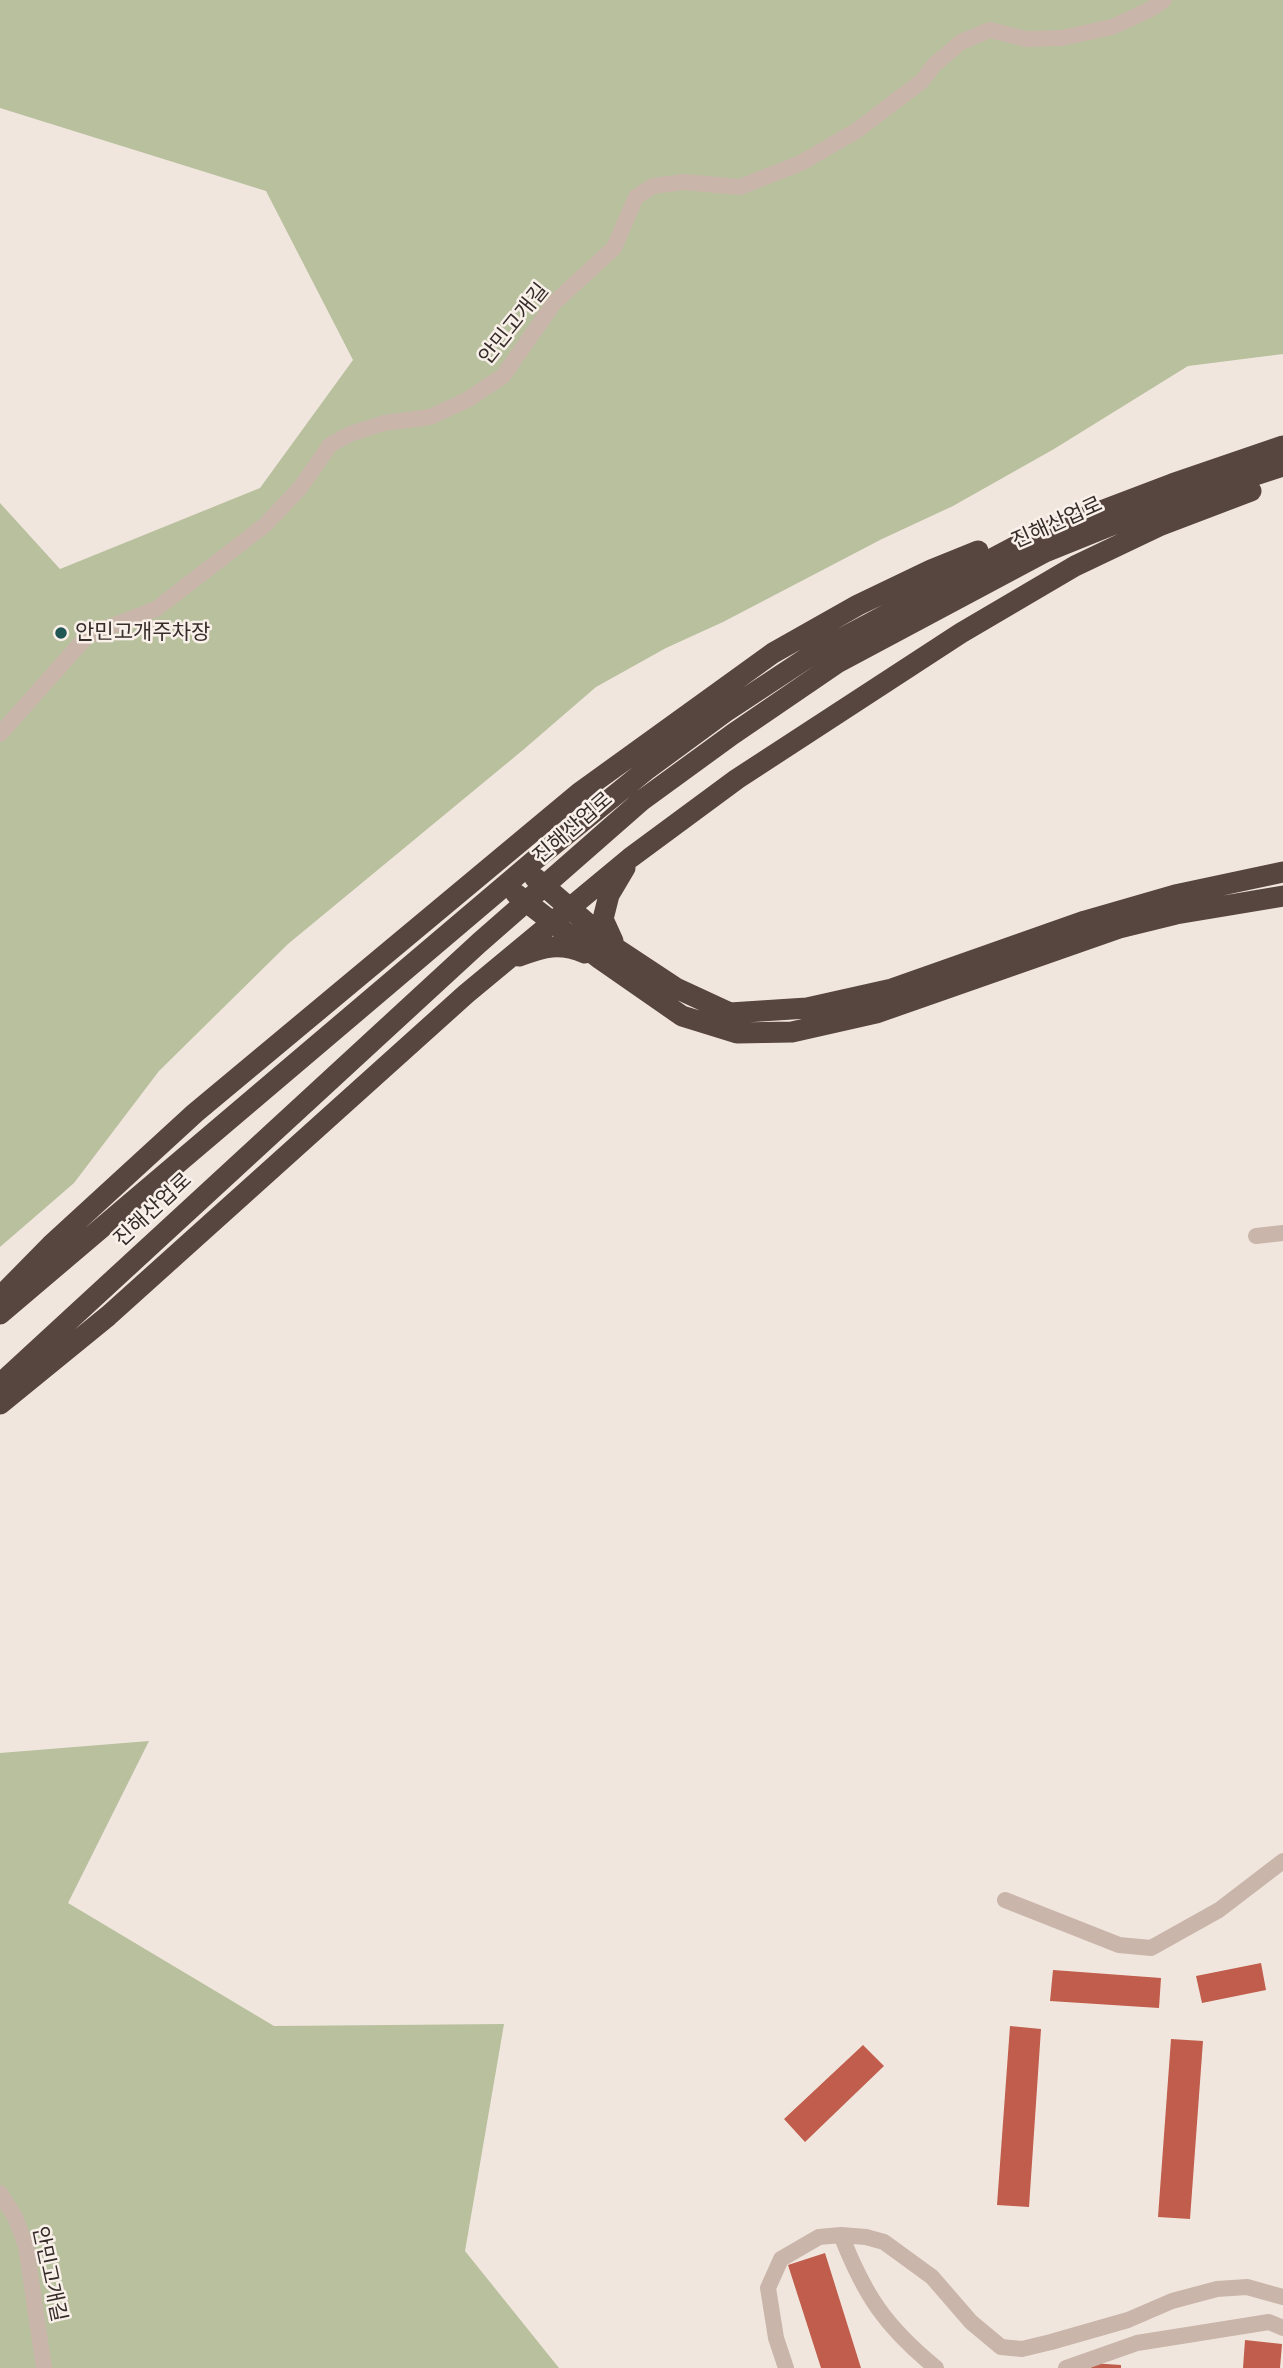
<!DOCTYPE html>
<html>
<head>
<meta charset="utf-8">
<style>
  body { margin:0 }
  canvas { display:block; background:#f1e6dd }
</style>
</head>
<body>
<canvas width="1283" height="2368"></canvas>
<script>
const context = document.querySelector('canvas').getContext('2d');
context.lineJoin = 'round';
function fill(path, color) { context.fillStyle = color; context.fill(path, 'evenodd'); }
function stroke(path, color, width, dash) { context.strokeStyle = color; context.lineWidth = width; context.lineCap = dash ? 'butt' : 'round'; context.setLineDash(dash || []); context.stroke(path); }
function write(font, color, halo, rows, align = 'center') {
  context.font = font + ' "Work Sans","Noto Sans KR",sans-serif'; context.lineWidth = 5; context.setLineDash([]); context.textBaseline = 'middle'; context.strokeStyle = halo; context.fillStyle = color; for (const [text, x, y, turn = 0] of rows) {
    context.save(); context.translate(x, y); context.rotate((+turn || 0) * Math.PI / 180); context.textAlign = isNaN(turn) ? turn : align; if (halo) context.strokeText(text, 0, 0); context.fillText(text, 0, 0); context.restore();
  }
}
const green = new Path2D(`
  M0,0H1283V354L1188,366L1054,449L953,506L882,539L723,622L666,648L596,687L523,750L288,944L159,1071L74,1183L0,1247V503L60,569L260,488L353,360L266,191L0,108Z
  M149,1741L68,1903L274,2026L504,2024L465,2251L559,2368H0V1753Z`);
const building = new Path2D(`
  M1261,1963L1266,1990L1202,2003L1196,1976Z
  M1053,1970L1161,1978L1159,2008L1050,2001Z
  M1010,2026L1041,2029L1029,2207L997,2205Z
  M1171,2039L1203,2041L1190,2219L1158,2217Z
  M863,2045L884,2066L805,2142L784,2119Z
  M825,2253L861,2368H821L788,2265Z
  M1245,2340L1282,2344L1280,2368H1243Z
  M1091,2363L1121,2365V2368H1091Z`);
const street = new Path2D(`
  M0,734L87,636L156,609L265,525L300,488L330,445L350,434L384,423L430,417L467,400L503,376L554,303L614,248L636,197L653,186L684,182L740,187L801,163L856,131L922,81L934,65L961,42L990,30L1026,39L1062,38L1112,27L1149,10L1164,0
  M1256,1236L1283,1233
  M1005,1900L1119,1945L1151,1948L1219,1910L1283,1861
  M0,2193L15,2217L26,2246L44,2368
  M786,2368L776,2338L768,2288L781,2259L819,2237L841,2235
  M936,2368C885,2326 865,2296 841,2235L866,2237L884,2242L932,2277L971,2322L1001,2347L1022,2349L1051,2342L1128,2320L1172,2301L1217,2289L1247,2287L1283,2297
  M1066,2368L1137,2343L1269,2322L1283,2328`);
const highway = new Path2D(`
  M535,878L617,949L676,988L730,1013L807,1008L892,989L1085,921L1175,895L1283,872
  M516,894L600,959L682,1016L737,1033L792,1032L876,1013L1119,928L1176,914L1283,896
  M613,941L603,919L609,895L625,868
  M519,956C544,947 559,942 585,953
  M0,1297L51,1245L195,1113L579,793L773,653L858,605L931,570L978,551
  M0,1314L536,859L646,770L725,712L816,652L1035,536L1172,484L1283,446
  M0,1384L479,943L641,801L733,734L837,663L1045,552L1154,508L1283,466
  M0,1404L108,1316L466,994L630,858L737,779L961,633L1075,566L1159,526L1251,491`);
const markers = [
  [61,633,7,"#205654"]
];
const streetNames = [
  ["안민고개길",514,324,-51],
  ["진해산업로",1057,523,-24],
  ["진해산업로",573,828,-41],
  ["진해산업로",153,1210,-43],
  ["안민고개길",49,2274,78]
];
const poiNames = [
  ["안민고개주차장",75,633]
];
fill(green, '#b8c09e');
fill(building, '#c05d4c');
stroke(street, '#c9b5aa', 16);
stroke(highway, '#574540', 21);
for (const [x, y, r, color] of markers) { const dot = new Path2D(); dot.arc(x, y, r, 0, 2 * Math.PI); context.fillStyle = color; context.fill(dot); stroke(dot, '#f9f0ea', 2.5); }
write('21px', '#362c29', '#f9f0ea', streetNames);
write('21px', '#362c29', '#f9f0ea', poiNames, 'left');
</script>
</body>
</html>
